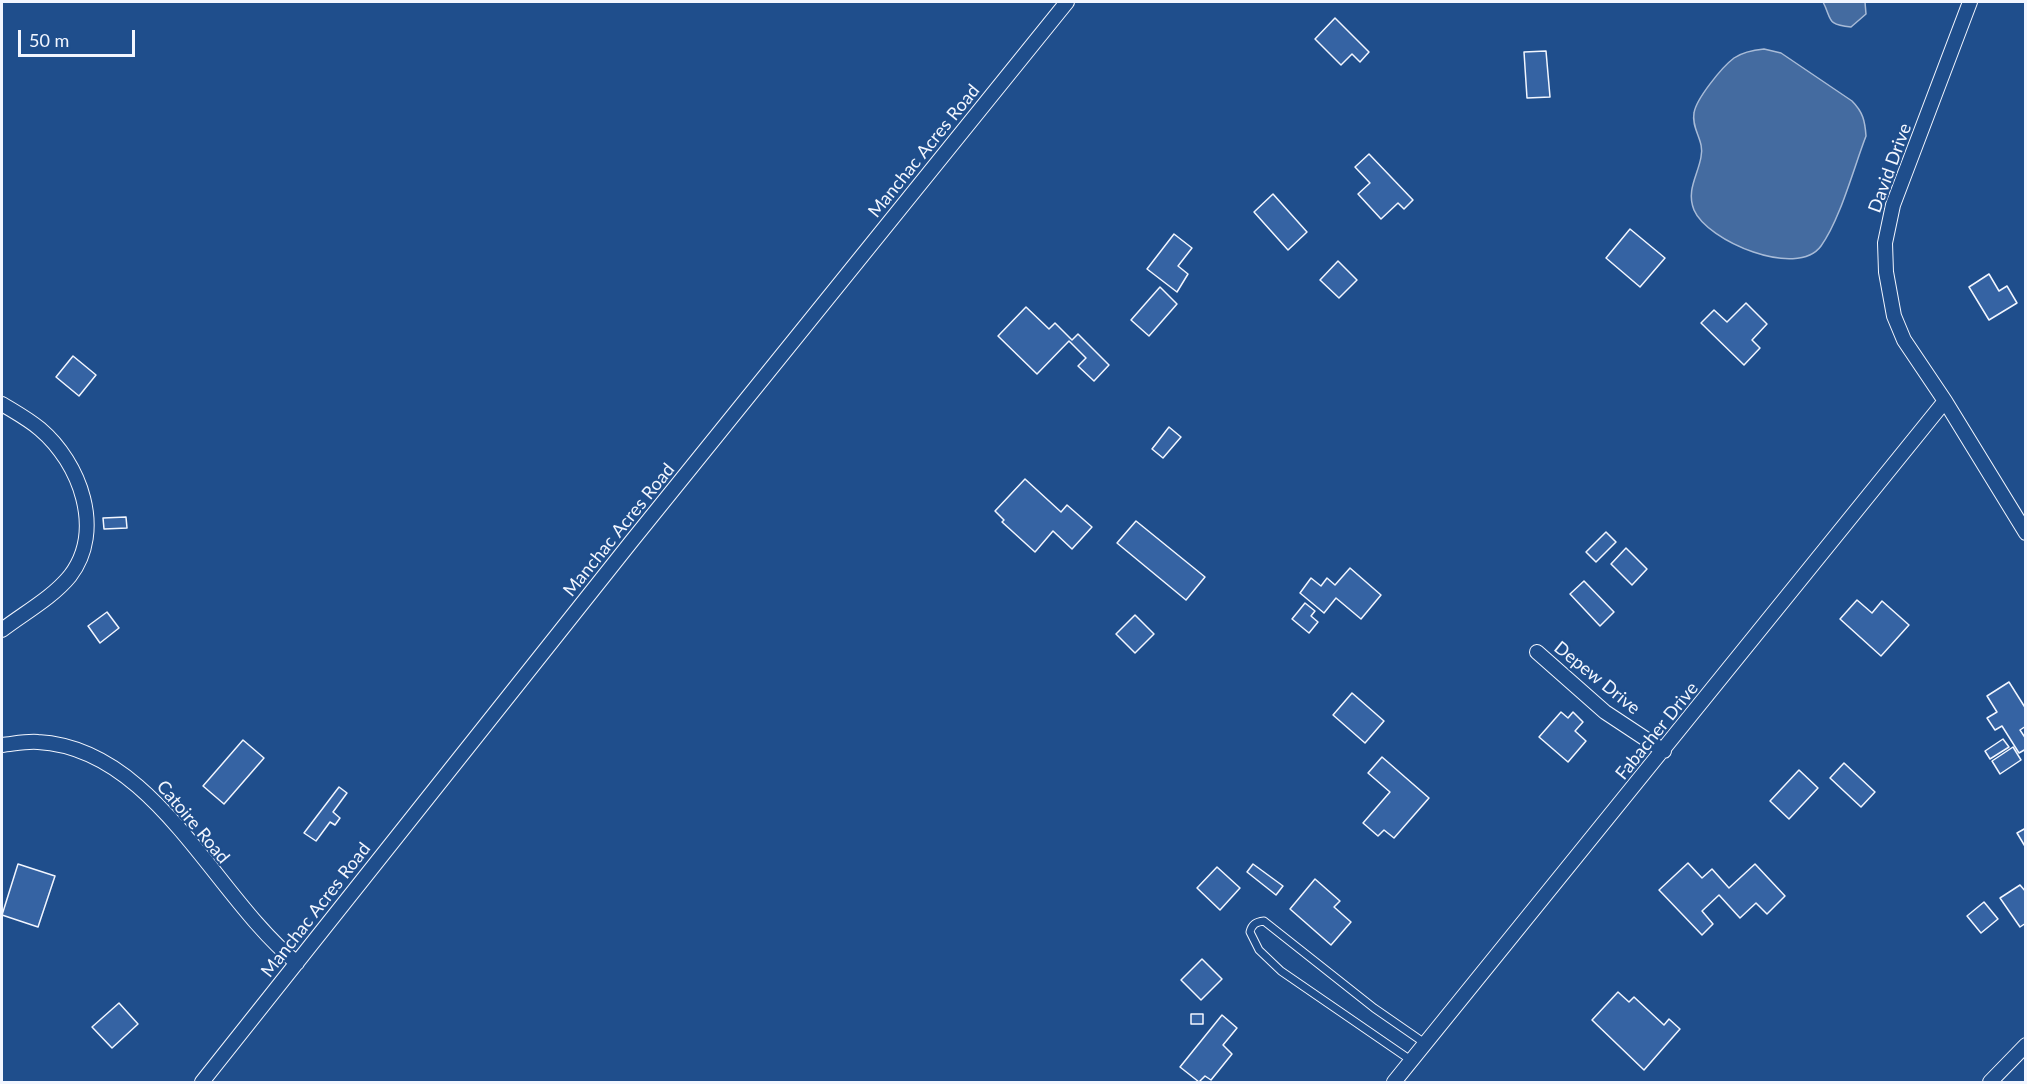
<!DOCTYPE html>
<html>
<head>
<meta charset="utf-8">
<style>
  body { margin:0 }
  #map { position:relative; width:2027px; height:1084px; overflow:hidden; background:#1f4e8c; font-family:Lato,sans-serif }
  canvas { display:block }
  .frame { position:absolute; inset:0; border:3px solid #f2f6ff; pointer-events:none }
  .scale { position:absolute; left:18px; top:30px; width:117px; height:27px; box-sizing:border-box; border:3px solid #f2f6ff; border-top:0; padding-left:8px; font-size:18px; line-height:21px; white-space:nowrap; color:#f2f6ff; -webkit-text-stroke:4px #1f4e8c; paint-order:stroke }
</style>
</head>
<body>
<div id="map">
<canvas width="2027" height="1084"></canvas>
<div class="frame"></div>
<div class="scale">50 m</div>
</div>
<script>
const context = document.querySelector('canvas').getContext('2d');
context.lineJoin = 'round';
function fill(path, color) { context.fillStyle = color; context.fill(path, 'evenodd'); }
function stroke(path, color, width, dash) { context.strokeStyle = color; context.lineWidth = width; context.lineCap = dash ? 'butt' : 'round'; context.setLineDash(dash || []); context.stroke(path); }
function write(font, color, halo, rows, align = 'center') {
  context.font = font + ' Lato,sans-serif'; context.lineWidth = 4.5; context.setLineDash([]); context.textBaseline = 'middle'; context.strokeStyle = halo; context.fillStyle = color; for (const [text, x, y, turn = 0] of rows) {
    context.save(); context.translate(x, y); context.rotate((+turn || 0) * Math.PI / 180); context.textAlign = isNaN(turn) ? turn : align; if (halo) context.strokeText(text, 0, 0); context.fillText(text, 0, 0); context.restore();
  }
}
const water = new Path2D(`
  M1823,2H1865L1866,14L1851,27C1826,25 1832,19 1823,2Z
  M1764,49L1781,53L1852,101C1863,112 1865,121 1866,136C1854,167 1840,220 1821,246C1797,279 1707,241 1694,210C1686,190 1698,175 1701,157C1705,141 1691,129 1694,113C1696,99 1722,67 1734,58C1743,52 1753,50 1764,49Z`);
const building = new Path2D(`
  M1335,18L1369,52L1360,62L1352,54L1341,65L1315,39Z
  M1546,51L1550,97L1527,98L1524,52Z
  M1369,154L1413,200L1404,209L1398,203L1381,219L1358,194L1370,183L1355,167Z
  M1273,194L1307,232L1288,250L1254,212Z
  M1630,229L1665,258L1640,287L1606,258Z
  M1174,234L1192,248L1178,266L1188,274L1177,292L1147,269Z
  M1338,261L1357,280L1339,298L1320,280Z
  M1989,274L1999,291L2007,286L2017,303L1989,320L1969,287Z
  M1160,287L1177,304L1149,336L1131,320Z
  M1746,303L1767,324L1752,340L1760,348L1744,365L1701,323L1714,310L1727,322Z
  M1026,307L1049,329L1055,323L1072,340L1078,334L1109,365L1094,381L1078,366L1086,358L1069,341L1037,374L998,336Z
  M73,356L96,375L79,396L56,377Z
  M1169,427L1181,437L1163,458L1152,449Z
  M1025,479L1061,512L1067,505L1092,527L1072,549L1053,531L1035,552L1002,522L1004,520L995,511Z
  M126,517L127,528L104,529L103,518Z
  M1136,521L1205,577L1186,600L1117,543Z
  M1606,532L1616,542L1596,562L1586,552Z
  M1626,548L1647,569L1632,585L1611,564Z
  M1350,568L1381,595L1361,619L1336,598L1324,613L1300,593L1311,578L1321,586L1327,578L1335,585Z
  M1584,581L1614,612L1600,626L1570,594Z
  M1857,600L1872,613L1882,601L1909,625L1881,656L1840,619Z
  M1305,603L1315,611L1311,616L1318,622L1309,633L1292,619Z
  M107,612L119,628L100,643L88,626Z
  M1135,615L1154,634L1135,653L1116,634Z
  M2009,682L2026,709V726L2020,730L2026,739V749L2019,753L2002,726L1995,730L1987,718L1997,712L1987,696Z
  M1352,693L1384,721L1365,743L1333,715Z
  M1561,712L1568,718L1573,712L1583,722L1575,731L1586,741L1568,762L1539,737Z
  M2003,739L2009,747L1990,759L1985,751Z
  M243,740L264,758L224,804L203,786Z
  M2013,747L2021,760L2000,774L1992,761Z
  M1382,757L1429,798L1394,838L1384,830L1378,836L1363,823L1390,792L1368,773Z
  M1844,763L1875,792L1861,807L1830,778Z
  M1799,770L1818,788L1789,819L1770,801Z
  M339,787L347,793L333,812L340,818L335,825L330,822L316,841L304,833Z
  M2026,828V848L2017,833Z
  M1688,863L1702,878L1712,869L1729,888L1755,864L1785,896L1767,914L1756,903L1740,918L1719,895L1702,911L1713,924L1702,935L1659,890Z
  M18,864L55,876L38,927L2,915Z
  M1253,864L1283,886L1276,895L1247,872Z
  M1217,867L1240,888L1220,910L1197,888Z
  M1315,879L1340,901L1334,907L1351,922L1331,945L1290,909Z
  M2020,885L2026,892V923L2020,927L2000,898Z
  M1984,902L1998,919L1981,933L1967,916Z
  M1202,959L1222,979L1201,1000L1181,980Z
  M1618,992L1629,1002L1634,997L1664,1025L1669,1019L1680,1029L1644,1070L1592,1020Z
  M119,1003L138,1024L112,1048L92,1027Z
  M1191,1014H1203V1024H1191Z
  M1222,1015L1237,1028L1223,1045L1232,1054L1211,1080L1205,1076L1199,1082L1180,1067Z`);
const service = new Path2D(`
  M1412,1061L1281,971L1259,950L1250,932C1252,924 1256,922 1264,921L1374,1008L1426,1044`);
const minor = new Path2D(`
  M1970,2L1893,205L1885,243L1886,272L1894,316L1904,340L1945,401L2026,533
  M2,404C15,412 28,419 40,429C80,463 105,530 70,576C52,598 24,613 2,630
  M1537,652L1605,712L1664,751
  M2,745C13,744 26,741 38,742C155,748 214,896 297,963
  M202,1082L631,542L1067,2
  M1394,1082L1945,401
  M1990,1082L2026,1045`);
const streetNames = [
  ["Manchac Acres Road",924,151,-51],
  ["David Drive",1890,168,-70],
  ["Manchac Acres Road",619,530,-51],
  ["Depew Drive",1597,678,39],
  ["Fabacher Drive",1657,731,-51],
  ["Catoire Road",193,822,50],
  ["Manchac Acres Road",316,910,-52]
];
fill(water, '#446ba0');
stroke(water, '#a8bbd7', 1.5);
fill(building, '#3563a3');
stroke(building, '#f2f6ff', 1.5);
stroke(service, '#f2f6ff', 9);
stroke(minor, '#f2f6ff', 16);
stroke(service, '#1f4e8c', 7);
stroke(minor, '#1f4e8c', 14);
write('18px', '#f2f6ff', '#1f4e8c', streetNames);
</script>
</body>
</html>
